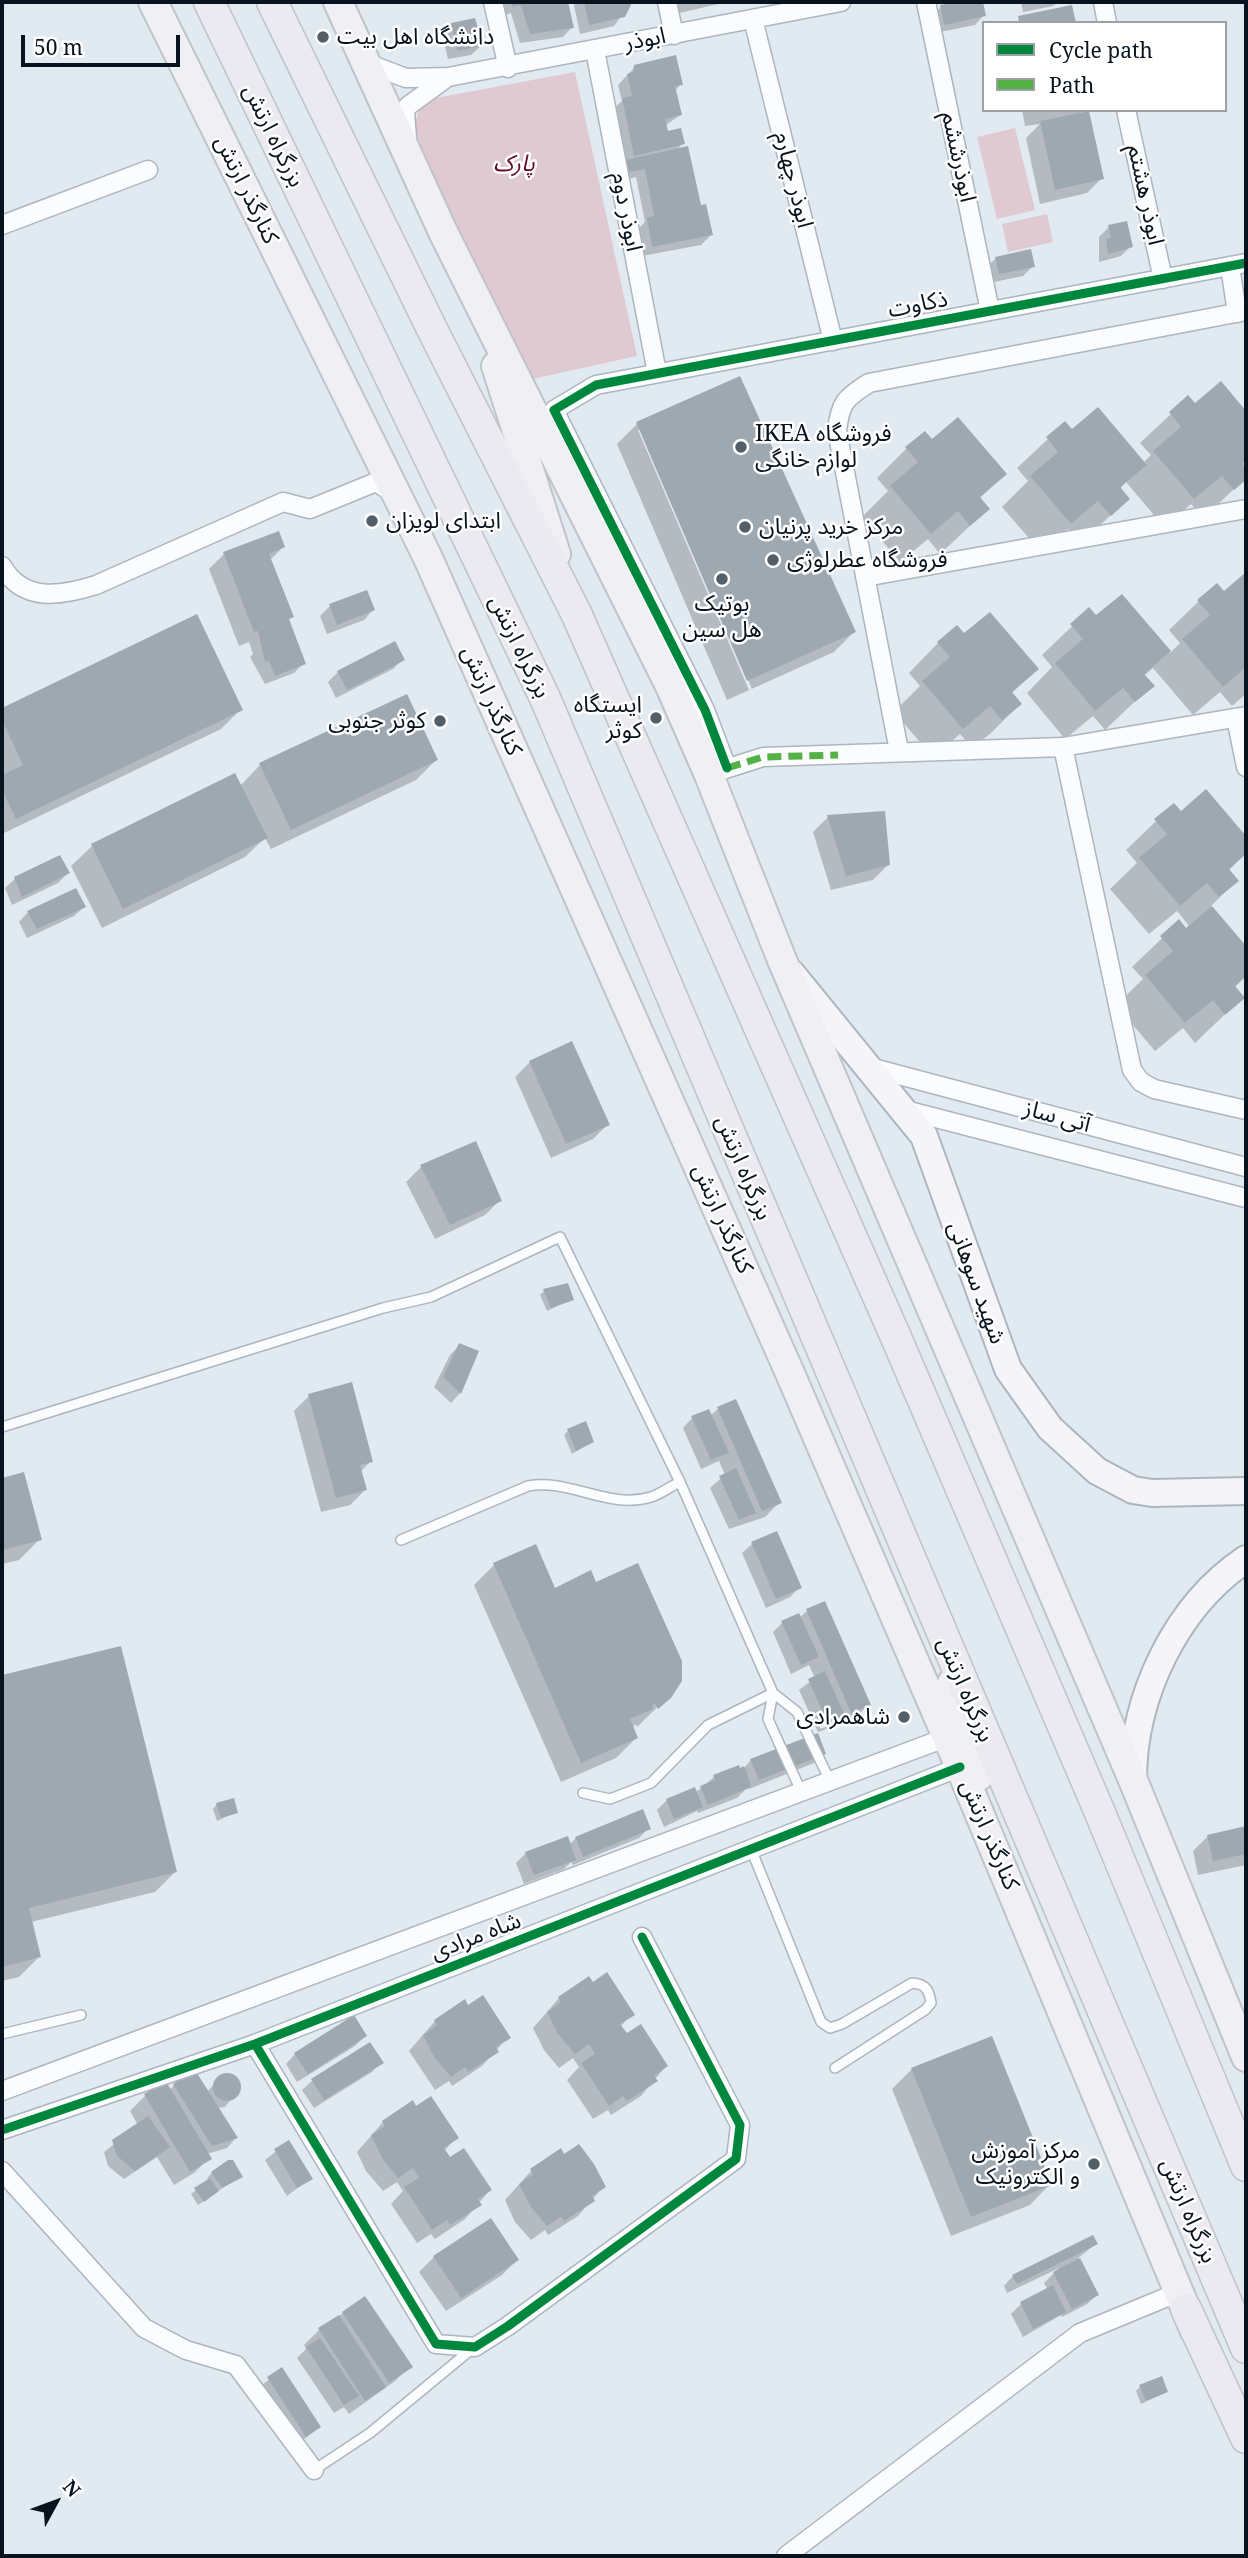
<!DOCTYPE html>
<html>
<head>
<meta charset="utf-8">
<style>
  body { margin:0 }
  #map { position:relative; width:1248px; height:2558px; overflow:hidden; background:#e1e9f1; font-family:"Noto Serif",serif }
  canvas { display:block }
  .frame { position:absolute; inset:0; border:4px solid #07141f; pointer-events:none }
  .legend { position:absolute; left:982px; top:21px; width:245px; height:91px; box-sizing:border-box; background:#fff; border:2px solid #9ca1a5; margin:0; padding:9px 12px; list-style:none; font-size:21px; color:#07141f }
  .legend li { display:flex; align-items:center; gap:14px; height:35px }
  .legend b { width:35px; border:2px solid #9ca1a5 }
  .north { position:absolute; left:21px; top:2467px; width:70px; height:70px; -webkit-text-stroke:5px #fff; paint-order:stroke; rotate:49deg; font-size:19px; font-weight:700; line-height:28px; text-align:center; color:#07141f }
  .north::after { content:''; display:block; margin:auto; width:24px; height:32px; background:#07141f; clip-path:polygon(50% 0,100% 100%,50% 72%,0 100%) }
  .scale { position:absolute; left:21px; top:35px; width:159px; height:32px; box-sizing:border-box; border:4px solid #07141f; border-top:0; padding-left:9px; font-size:21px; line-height:24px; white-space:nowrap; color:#07141f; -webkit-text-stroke:5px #fff; paint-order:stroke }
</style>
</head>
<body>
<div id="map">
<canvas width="1248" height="2558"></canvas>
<div class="frame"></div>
<ul class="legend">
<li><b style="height:9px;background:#00873e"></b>Cycle path</li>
<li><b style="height:9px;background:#54b145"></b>Path</li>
</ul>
<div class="north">N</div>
<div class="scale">50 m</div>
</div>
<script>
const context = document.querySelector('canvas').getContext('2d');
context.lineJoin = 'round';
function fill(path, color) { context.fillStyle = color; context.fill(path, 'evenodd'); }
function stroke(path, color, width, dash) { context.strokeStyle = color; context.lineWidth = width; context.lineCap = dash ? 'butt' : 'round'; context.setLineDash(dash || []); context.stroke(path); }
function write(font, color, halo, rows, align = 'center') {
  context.font = font + ' "Noto Serif","Noto Sans Arabic",serif'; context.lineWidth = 5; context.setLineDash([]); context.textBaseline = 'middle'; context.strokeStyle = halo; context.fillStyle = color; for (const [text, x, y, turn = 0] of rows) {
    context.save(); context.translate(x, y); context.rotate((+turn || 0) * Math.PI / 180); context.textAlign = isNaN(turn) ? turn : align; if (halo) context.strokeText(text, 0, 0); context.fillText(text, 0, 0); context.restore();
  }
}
const green = new Path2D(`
  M575,72L637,356L533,379L414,142C413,125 416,115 425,100Z
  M1015,128L1035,210L997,219L977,137Z
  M1047,214L1053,242L1008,252L1002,224Z`);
const shadow = new Path2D(`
  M499,2H566L572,27L563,37L520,43L511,13L503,16Z
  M577,2H629V5L614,26L580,34L574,5Z
  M673,2H727L675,14Z
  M966,2H981L984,15L975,25L935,33L931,17L941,7Z
  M1021,2H1057L1053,6L1023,12Z
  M452,24L481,46L471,55L448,59L442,34Z
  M635,67L681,84L675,91L680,115L665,126L667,134L683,143L677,150L711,235L701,245L642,256L638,229L645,222L636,177L620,181L613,109L622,101L618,85Z
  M1022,110H1084L1080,114L1102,178L1087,193L1040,204L1026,138L1040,124L1025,126Z
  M1109,227L1131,246L1121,256L1099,262V237Z
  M996,258L1033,266L1023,276L989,283L986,268Z
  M1221,384L1246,414V460L1243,464L1246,478L1203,518L1191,504L1164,527L1126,482L1120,489L1128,499L1080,544L1068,529L1041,552L1002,507L1028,481L1017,468L1065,423L1072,431L1143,463L1151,455L1140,443L1188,398L1195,406Z
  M637,424L854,632L834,652L727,700L617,444ZM638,430H642L752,689L749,690Z
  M931,441L1004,474L979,499L988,509L940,554L928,539L900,562L862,517L888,491L877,478L907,448Z
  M283,547L270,560L292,616L288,621L304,663L294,673L265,684L250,657L253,654L249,642L239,646L209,569L224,554Z
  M1246,575V694L1232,706L1220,692L1193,715L1153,668L1144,676L1152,685L1105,730L1093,716L1065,739L1027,693L1052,667L1042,655L1089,610L1096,618L1122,596L1170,653L1180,643L1169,630L1199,601L1224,594Z
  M330,606L373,610L364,620L327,634L320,616Z
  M197,617L241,709L221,729L2,834V710Z
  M964,636L1036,669L1011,694L1020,704L991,733L972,748L960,734L933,757L894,712L920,686L909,673L938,643Z
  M403,659L393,669L336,698L328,682L338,672Z
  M436,760L416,780L271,849L265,838L245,857L102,928L71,866L92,846L234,775L240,786L260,765Z
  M1206,791L1246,839V853L1228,871L1236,881L1211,906L1246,949V976L1234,988L1242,998L1195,1043L1183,1028L1155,1051L1116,1005L1143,979L1132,967L1179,922L1186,930L1190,927L1177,911L1149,934L1110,889L1137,863L1126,850L1173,805L1180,813Z
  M828,817L888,865L873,880L831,890L813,832Z
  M59,858L68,873L58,883L12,905L5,888L15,879Z
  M84,907L74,916L27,938L19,922L28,912Z
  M530,1062L608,1124L593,1139L551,1158L515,1077Z
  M421,1167L500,1200L485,1215L435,1239L406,1182Z
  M544,1291L572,1299L547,1311L540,1295Z
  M460,1345L477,1352L460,1393L451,1403L434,1387L450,1355Z
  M309,1396L371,1461L360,1472L365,1490L350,1505L321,1512L294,1411Z
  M736,1401L780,1502L765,1517L729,1529L710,1488L725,1475L719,1461L701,1469L683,1428L692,1418L710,1416L718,1409Z
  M568,1431L592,1442L572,1454L564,1435Z
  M23,1474L40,1539L19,1560L2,1564V1479Z
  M752,1544L800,1587L790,1597L766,1608L742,1553Z
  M494,1565L554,1591L595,1584L676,1689L637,1727L636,1724L632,1728L636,1738L616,1758L561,1782L474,1585Z
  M807,1611L869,1704L854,1719L818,1732L799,1690L815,1678L809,1665L791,1674L773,1632L783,1622L799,1618ZM834,1719V1723L821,1729L819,1726Z
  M120,1648L175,1872L155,1892L31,1922L39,1957L19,1977L2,1981V1677Z
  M824,1753L814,1763L749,1789L748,1787L737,1798L698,1813L697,1811L664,1827L657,1810L667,1800L695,1793L714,1777L744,1768L751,1760Z
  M217,1804L236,1812L217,1821L213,1809Z
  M649,1828L639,1838L573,1865L571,1862L564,1869L524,1884L516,1863L526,1853L569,1845L576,1838Z
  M1246,1828V1865L1198,1875L1193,1851L1208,1836Z
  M559,1998L632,2014L620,2027L626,2036L666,2066L641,2096L611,2115L608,2110L593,2119L567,2080L579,2067L573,2058L559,2068L544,2050L533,2028Z
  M468,2007L508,2037L482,2066L452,2086L449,2081L435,2090L409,2051L435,2021Z
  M365,2036L355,2046L297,2082L286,2064L295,2054Z
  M381,2062L372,2072L314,2108L302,2090L312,2081Z
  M912,2069L1050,2184L1030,2205L951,2236L892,2089Z
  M229,2075L238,2082L239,2089L225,2107L218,2108L236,2138L227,2148L207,2154L209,2158L194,2173L174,2185L157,2157L124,2179L108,2166L104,2152L138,2125L130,2111L145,2096L169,2091L174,2085L207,2092L221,2076Z
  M416,2108L456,2138L444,2151L450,2160L490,2190L465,2219L435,2239L431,2234L417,2243L391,2204L403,2191L397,2182L383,2191L366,2171L357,2152L383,2122Z
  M288,2142L311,2178L287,2196L265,2160Z
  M560,2151L604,2186L578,2216L548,2235L545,2230L531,2240L515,2222L505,2200L531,2171Z
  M232,2162L240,2176L198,2205L191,2194L209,2180L207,2178L212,2173Z
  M1096,2244L1078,2258L1097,2295L1087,2304L1062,2317L1061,2315L1023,2337L1011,2314L1021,2304L1048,2290L1044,2283L1059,2268L1007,2293L1004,2286L1013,2276Z
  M434,2257L517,2260L502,2275L446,2311L419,2272Z
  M343,2313L410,2366L395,2381L349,2414L344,2407L334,2413L297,2358L306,2349L304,2345L319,2330Z
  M282,2370L319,2427L296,2446L258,2388Z
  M1140,2387L1166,2392L1141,2404L1136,2391Z`);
const building = new Path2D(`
  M511,2H568L574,28L530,34L521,5L513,7Z
  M584,2H631V5L625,17L589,25Z
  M957,2H983L986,16L944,25L940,5Z
  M1072,5L1076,23H1019L1018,16Z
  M475,18L483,46L457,51L451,23Z
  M676,55L683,85L675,86L682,115L665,119L668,131L681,128L685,144L634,156L622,98L632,96L627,74L633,72L634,65Z
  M1089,111L1104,179L1055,190L1040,121Z
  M688,146L701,205L706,204L713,235L652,247L647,218L654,216L645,169L629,172L626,160Z
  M1127,221L1133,247L1108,254L1106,239L1111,238L1108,225Z
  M1031,249L1035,267L999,274L995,257Z
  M740,376L856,632L747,681L636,422Z
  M1221,381L1246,411V459L1243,462L1246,480L1234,490L1222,476L1194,499L1153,451L1181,427L1169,412L1188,395L1195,403Z
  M1098,407L1147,465L1120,487L1130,499L1111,516L1098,501L1071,524L1030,476L1058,452L1046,437L1065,421L1072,429Z
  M958,417L1007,474L980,497L990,509L970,526L958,511L931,534L890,486L918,462L905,447L925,431L932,439Z
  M279,531L285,547L269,554L294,617L289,619L306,664L275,676L269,661L265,662L258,631L254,632L223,552Z
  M1246,572V667L1223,687L1182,639L1210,615L1197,600L1217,583L1224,591Z
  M367,590L375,610L337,625L329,604Z
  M1122,594L1171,651L1144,674L1155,686L1135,702L1123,688L1095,711L1055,663L1083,639L1070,624L1089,607L1096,615Z
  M990,612L1039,669L1012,692L1022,704L1002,720L990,706L963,729L922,681L950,657L937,642L957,625L964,633Z
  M197,614L243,710L16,819L2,790V775L23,765L2,720V708Z
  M395,641L405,660L347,690L337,671Z
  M407,694L438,760L291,830L259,763Z
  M235,773L268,838L123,909L91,844Z
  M1206,789L1246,836V854L1229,869L1239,881L1219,897L1207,883L1180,906L1139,858L1167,834L1154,819L1174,803L1181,811Z
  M885,811L890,865L846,876L827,815Z
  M60,855L70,873L22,897L14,877Z
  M76,888L86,907L37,929L27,911Z
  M1212,906L1246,946V976L1235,986L1245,998L1225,1015L1213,1000L1185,1023L1145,975L1173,951L1160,936L1179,919L1186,928Z
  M572,1041L610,1125L566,1144L529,1061Z
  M476,1141L502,1201L450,1225L420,1165Z
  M568,1283L574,1300L551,1308L543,1289Z
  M459,1343L479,1351L461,1394L443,1377Z
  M352,1382L373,1462L360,1465L367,1490L336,1498L308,1394Z
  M736,1399L782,1503L762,1511L717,1407Z
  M709,1409L729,1453L711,1460L691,1416Z
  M586,1421L594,1442L576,1451L567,1429Z
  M736,1468L756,1513L739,1520L719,1476Z
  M24,1472L42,1540L2,1550V1478Z
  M777,1531L802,1588L776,1599L751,1542Z
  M536,1544L555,1588L591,1570L596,1582L638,1563L682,1661V1681L671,1698L658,1709L655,1703L652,1705L653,1709L630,1719L638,1738L581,1763L493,1563Z
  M825,1601L871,1705L851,1713L806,1609Z
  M799,1613L819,1657L801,1665L781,1621Z
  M121,1646L177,1872L29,1908L41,1957L2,1967V1675Z
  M825,1671L845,1716L828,1723L808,1679Z
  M818,1733L826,1754L759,1780L750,1759Z
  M739,1765L740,1768L744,1766L751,1784L749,1788L708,1805L700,1786L715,1780L713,1775Z
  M695,1787L703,1807L674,1819L666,1799Z
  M234,1798L238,1813L221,1818L216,1803Z
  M643,1809L651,1829L583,1857L575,1837Z
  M1246,1826V1854L1213,1861L1207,1835Z
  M568,1836L576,1860L534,1875L525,1852Z
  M607,1972L635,2015L620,2024L627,2033L641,2024L668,2066L654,2076L658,2081L627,2101L623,2096L609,2106L581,2063L595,2054L589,2044L575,2054L558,2034L547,2012L561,2002L558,1997L589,1976L593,1982Z
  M483,1995L511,2038L496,2047L499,2052L468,2072L465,2067L451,2077L434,2057L423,2035L437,2025L434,2020L465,1999L468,2005Z
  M354,2015L367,2036L308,2074L294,2053Z
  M992,2036L1052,2185L971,2217L911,2068Z
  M370,2042L384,2063L324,2100L311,2079Z
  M195,2070L238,2138L212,2146L173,2084Z
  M213 2087a14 14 0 1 1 28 0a14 14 0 1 1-28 0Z
  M163,2083H167L212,2159L190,2172L144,2094Z
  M431,2096L459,2138L444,2148L450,2157L464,2148L492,2190L478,2199L482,2205L450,2225L447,2220L432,2230L404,2187L419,2178L413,2168L398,2178L382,2158L371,2135L385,2126L382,2121L413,2100L416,2106Z
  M148,2116L170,2147L135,2171L117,2156L112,2140Z
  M289,2140L313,2179L297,2188L274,2149Z
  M579,2144L594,2164L606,2187L592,2196L595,2201L564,2221L561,2217L547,2226L530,2206L519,2184L533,2174L530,2169L561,2148L564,2154Z
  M228,2160H233L243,2177L222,2188L211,2172Z
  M210,2178L219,2191L204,2202L194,2188Z
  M491,2218L519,2260L461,2298L433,2256Z
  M1093,2235L1098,2244L1017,2284L1012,2275Z
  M1080,2258L1099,2295L1072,2309L1053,2272Z
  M1053,2285L1066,2312L1033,2329L1020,2302Z
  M365,2296L413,2367L389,2383L342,2312Z
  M339,2315L386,2387L365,2401L318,2328Z
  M320,2338L359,2396L344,2405L306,2347Z
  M282,2367L321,2427L306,2437L267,2377Z
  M1162,2376L1168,2392L1146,2401L1139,2385Z`);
const service = new Path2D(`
  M2,1427L383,1308L431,1297L560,1237L680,1482L773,1693L797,1712L830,1781
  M401,1540L528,1486C569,1478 609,1510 651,1497C661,1494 671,1486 680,1482
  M773,1693L768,1719L801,1791
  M583,1793L610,1799L651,1783L708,1725L773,1693
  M751,1849L821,2022L830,2028L842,2024L912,1983C926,1984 929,1990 931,2003L925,2010L835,2068
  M2,2034L81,2015
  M314,2470L370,2433L473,2348`);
const minor = new Path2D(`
  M493,2L508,68
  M667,2L674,35
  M926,2L990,311
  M1103,2L1107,23
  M753,19L833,341
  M595,50L657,373
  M369,64L406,78L448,77L841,2
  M1126,110L1163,279
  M407,139L405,111L408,106L445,79
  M2,225L148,170
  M1230,266L1237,313
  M2,566C23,603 61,596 96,585L283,502L310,509L376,482L393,493
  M865,577L1246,509
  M1236,718L1246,767
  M1063,747L1132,1070L1141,1082L1154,1089L1246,1110
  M899,751L837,431C840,403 845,398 869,383L1246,311
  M727,768L705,710L554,410L596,385L1246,263
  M716,772L763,757L1063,747L1246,716
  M869,1067L1246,1167
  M905,1110L1246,1198
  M255,2044L436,2344L475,2347L508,2326L736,2159L740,2125L642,1937
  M2,2091L945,1738
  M2,2130L255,2044L960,1767
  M2,2171L144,2328L186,2350L236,2365L314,2470
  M786,2556L1080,2333L1179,2292`);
const secondary = new Path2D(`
  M792,974L924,1136L1008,1369L1050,1428L1097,1471L1133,1490L1152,1493L1246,1491
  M1133,1780C1133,1696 1176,1606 1246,1559`);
const primary = new Path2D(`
  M153,2L428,558L789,1371L960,1767L1195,2331
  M338,2L443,232L670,686L709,775L782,960L1133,1780L1246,2057
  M496,366L556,554
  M952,1683L979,1776`);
const trunk = new Path2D(`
  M209,2L545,698L1246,2348
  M272,2L432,329L576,613L895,1335L1098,1808L1246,2166
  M1186,2309L1246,2438`);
const quiet = new Path2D(`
  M727,768L763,757L838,755`);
const cycleway = new Path2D(`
  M727,768L705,710L554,410L596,385L1246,263
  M255,2044L436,2344L475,2347L508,2326L736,2159L740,2125L642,1937
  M2,2130L255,2044L960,1767`);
const markers = [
  [323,37,7,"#535f68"],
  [741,447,7,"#535f68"],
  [372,521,7,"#535f68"],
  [745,527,7,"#535f68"],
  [773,560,7,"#535f68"],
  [722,579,7,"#535f68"],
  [656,718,7,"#535f68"],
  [440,721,7,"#535f68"],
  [904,1717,7,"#535f68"],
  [1094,2164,7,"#535f68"]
];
const poiNames = [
  ["دانشگاه اهل بیت",337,37],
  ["IKEA فروشگاه",755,434],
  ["لوازم خانگی",755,460],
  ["ابتدای لویزان",386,521],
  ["مرکز خرید پرنیان",759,527],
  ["فروشگاه عطرلوژی",787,560],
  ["بوتیک",722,604,"center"],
  ["هل سین",722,630,"center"],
  ["ایستگاه",642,705,"right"],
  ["کوثر",642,731,"right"],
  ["کوثر جنوبی",426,721,"right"],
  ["شاهمرادی",890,1717,"right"],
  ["مرکز آموزش",1080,2151,"right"],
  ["و الکترونیک",1080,2177,"right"]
];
const streetNames = [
  ["ابوذر",645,40,-11],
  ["بزرگراه ارتش",273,136,64],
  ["ابوذرششم",958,157,78],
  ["ابوذر چهارم",793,180,76],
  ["کنارگذر ارتش",246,190,64],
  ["ابوذر هشتم",1145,195,78],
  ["ابوذر دوم",626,212,79],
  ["ذکاوت",918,305,-11],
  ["بزرگراه ارتش",519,647,64],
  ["کنارگذر ارتش",491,701,66],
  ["آتی ساز",1057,1117,15],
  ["بزرگراه ارتش",743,1168,67],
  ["کنارگذر ارتش",722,1219,66],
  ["شهید سوهانی",976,1283,70],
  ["بزرگراه ارتش",965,1690,67],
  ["کنارگذر ارتش",989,1835,67],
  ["شاه مرادی",476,1937,-21],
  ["بزرگراه ارتش",1188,2211,67]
];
const parkNames = [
  ["پارک",514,164]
];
fill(green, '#e0cad2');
fill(shadow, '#0003');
fill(building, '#9ea8b1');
stroke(service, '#acb6c0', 12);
stroke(minor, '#acb6c0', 21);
stroke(secondary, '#acb6c0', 30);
stroke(primary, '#bec4c9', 32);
stroke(trunk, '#bec4c9', 33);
stroke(service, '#fafcfd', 9);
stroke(minor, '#fafcfd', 18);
stroke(secondary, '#f5f5f9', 26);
stroke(primary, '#efeff4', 28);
stroke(trunk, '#eceaf1', 30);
stroke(quiet, '#54b145', 7, [14, 7]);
stroke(cycleway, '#00873e', 9);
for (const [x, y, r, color] of markers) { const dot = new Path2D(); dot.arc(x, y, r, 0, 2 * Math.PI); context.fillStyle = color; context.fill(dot); stroke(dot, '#fff', 2.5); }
write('23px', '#07141f', '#fff', poiNames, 'left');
write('23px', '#07141f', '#fff', streetNames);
write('italic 23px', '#630a2d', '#fff', parkNames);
</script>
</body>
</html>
